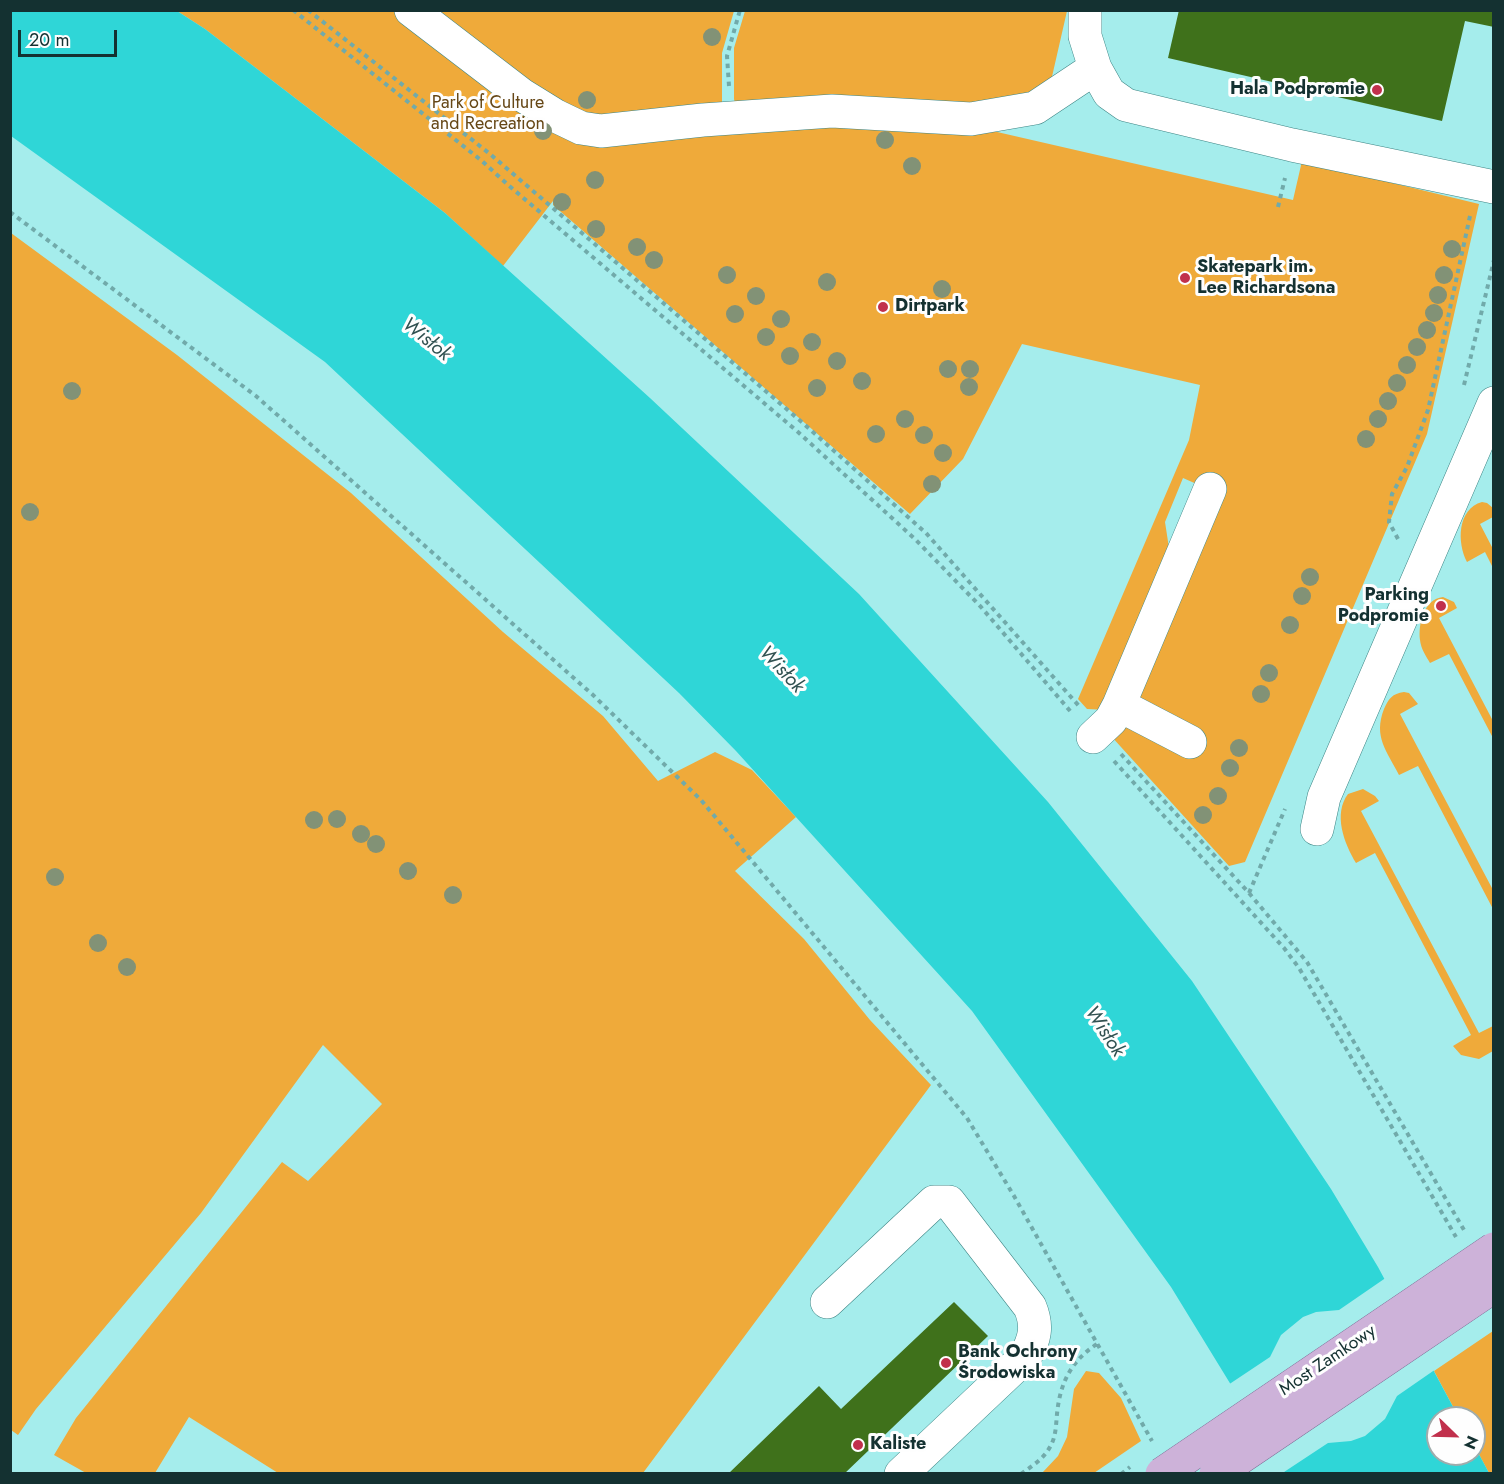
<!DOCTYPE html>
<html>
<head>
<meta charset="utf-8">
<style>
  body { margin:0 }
  #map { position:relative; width:1504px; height:1484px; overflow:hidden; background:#a5edec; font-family:Jost,sans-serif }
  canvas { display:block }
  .frame { position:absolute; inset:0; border:12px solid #143131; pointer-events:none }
  .north { position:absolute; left:1426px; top:1406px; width:60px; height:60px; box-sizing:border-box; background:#fefefe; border:2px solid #a0acac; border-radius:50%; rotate:113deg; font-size:16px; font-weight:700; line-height:24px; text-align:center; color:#143131 }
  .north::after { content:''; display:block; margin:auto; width:21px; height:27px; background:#c1304c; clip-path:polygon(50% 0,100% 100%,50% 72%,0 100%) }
  .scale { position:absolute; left:18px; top:30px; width:99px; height:27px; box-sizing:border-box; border:3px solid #143131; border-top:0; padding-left:8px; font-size:18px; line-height:21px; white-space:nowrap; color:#143131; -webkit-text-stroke:4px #fefefe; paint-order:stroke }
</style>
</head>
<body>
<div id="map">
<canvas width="1504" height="1484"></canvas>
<div class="frame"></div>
<div class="north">N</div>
<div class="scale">20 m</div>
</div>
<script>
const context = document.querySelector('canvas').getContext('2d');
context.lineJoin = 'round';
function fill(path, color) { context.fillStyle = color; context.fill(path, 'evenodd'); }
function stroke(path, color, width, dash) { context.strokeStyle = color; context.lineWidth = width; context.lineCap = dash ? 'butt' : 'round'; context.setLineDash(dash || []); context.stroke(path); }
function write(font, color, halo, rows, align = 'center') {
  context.font = font + ' Jost,sans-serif'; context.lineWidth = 6; context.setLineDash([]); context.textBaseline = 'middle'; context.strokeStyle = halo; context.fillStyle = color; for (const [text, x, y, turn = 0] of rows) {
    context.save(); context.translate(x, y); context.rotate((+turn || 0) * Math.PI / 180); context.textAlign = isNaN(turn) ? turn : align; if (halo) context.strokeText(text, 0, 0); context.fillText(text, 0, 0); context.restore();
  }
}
const green = new Path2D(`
  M177,11H734L722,53V112L748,125L971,126L1293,200L1302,161L1479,204L1427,434L1245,862L1229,866L1111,736L1138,705L1135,690L1217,493L1183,478L1165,522L1171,561L1108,710L1087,709L1078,699L1189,440L1200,385L1022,344L963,459L910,514L553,205V201L503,266L445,213L205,29Z
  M745,11H1067L1051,81L1011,107L736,108L734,99V48Z
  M11,233L177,355L351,493L503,632L603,716L658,781L715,752L752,770L796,817L735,871L804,939L870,1020L931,1085L643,1473H278L189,1417L155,1473H86L54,1455L76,1418L282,1162L308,1181L382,1104L323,1045L201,1213L36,1409L18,1435L11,1430Z
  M1482,502L1487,503L1493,508V517L1480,524L1493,549V568L1485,552L1467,562C1457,543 1457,509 1482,502Z
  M1443,597L1454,602L1457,608L1439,618L1493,721V738L1449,654L1430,663C1426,656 1421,649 1420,640C1418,624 1424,599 1443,597Z
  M1404,692L1409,693L1418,704L1400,714L1493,890V909L1418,766L1399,775C1387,751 1373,737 1384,709C1389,698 1392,694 1404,692Z
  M1363,789L1375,796L1379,801L1361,811L1479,1033L1493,1026V1051L1479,1059L1461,1055L1453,1046L1471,1035L1375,853L1356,863C1344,843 1333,814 1348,794Z
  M1493,1331V1473H1489L1474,1445V1418H1459L1434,1371Z
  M1086,1371L1099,1373L1121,1398L1141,1441L1094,1473H1042L1058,1456L1067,1437L1074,1389Z`);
const water = new Path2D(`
  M11,11H177L205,29L445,213L650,398L859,594L1048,802L1192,981L1331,1189L1378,1267L1459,1418H1438V1454H1474V1445L1489,1473H1285L1171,1287L972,1011L736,751L679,693L325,362L11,136Z`);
const pier = new Path2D(`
  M1387,1277L1436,1369L1397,1396L1385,1419L1365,1436L1351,1441L1328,1443L1281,1474L1228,1385L1270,1357L1281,1335L1303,1317L1316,1312L1339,1310Z`);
const building = new Path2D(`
  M1179,10H1494V27L1465,21L1442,121L1168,58Z
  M954,1302L988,1336L844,1474H728L819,1386L841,1409Z`);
const path = new Path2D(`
  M293,10L482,161L507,184L798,432L916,540L981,607L1071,712
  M308,10L490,154L804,424L926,533L1079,706
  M729,86L727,56L740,10
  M1278,207L1285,178
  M10,212L256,396L593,695L701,800L967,1118L1014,1196L1152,1441
  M1464,385L1494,260
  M1398,539L1389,522L1392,494L1407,467L1428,410L1470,216
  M1121,754L1249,893L1307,962L1464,1230
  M1114,761L1284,948L1299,968L1456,1237
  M1249,893L1285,809
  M1021,1474C1032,1466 1045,1458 1051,1445C1056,1436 1056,1424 1057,1414C1060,1383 1071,1361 1097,1344`);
const minor = new Path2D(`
  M411,10L522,95L556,116L581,128L601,131L703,120L832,111L971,119L1035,108L1095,68
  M1085,10V36L1095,68L1109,93L1126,105L1292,145L1494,187
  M1119,705L1190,742
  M1093,737L1111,720L1119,705L1210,489
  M1317,829L1324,797L1494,403
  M827,1302L934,1202H949L1030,1307C1038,1326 1035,1339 1025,1357L901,1474`);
const pathBridge = new Path2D(`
  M1121,1474L1130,1467`);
const majorBridge = new Path2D(`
  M1162,1474L1494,1249
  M1216,1474L1494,1286`);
const trees = [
  [712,37],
  [587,100],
  [543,131],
  [885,140],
  [912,166],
  [595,180],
  [562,202],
  [596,229],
  [637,247],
  [1452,249],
  [654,260],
  [727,275],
  [1444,275],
  [827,282],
  [942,289],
  [1438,295],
  [756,296],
  [1434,313],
  [735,314],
  [781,319],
  [1427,330],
  [766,337],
  [812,342],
  [1417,347],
  [790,356],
  [837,361],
  [1407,365],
  [948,369],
  [970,369],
  [862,381],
  [1397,383],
  [969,387],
  [817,388],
  [72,391],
  [1388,401],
  [905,419],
  [1378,419],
  [876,434],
  [924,435],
  [1366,439],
  [943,453],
  [932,484],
  [30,512],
  [1310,577],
  [1302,596],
  [1290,625],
  [1269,673],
  [1261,694],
  [1239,748],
  [1230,768],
  [1218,796],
  [1203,815],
  [337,819],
  [314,820],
  [361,834],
  [376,844],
  [408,871],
  [55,877],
  [453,895],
  [98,943],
  [127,967]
];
const markers = [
  [1377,90,6,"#c1304c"],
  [1185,278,6,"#c1304c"],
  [883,307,6,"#c1304c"],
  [1441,606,6,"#c1304c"],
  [946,1363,6,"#c1304c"],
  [858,1445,6,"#c1304c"]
];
const poiNames = [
  ["Hala Podpromie",1365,90,"right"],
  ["Skatepark im.",1197,268],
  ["Lee Richardsona",1197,289],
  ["Dirtpark",895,307],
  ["Parking",1429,596,"right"],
  ["Podpromie",1429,617,"right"],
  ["Bank Ochrony",958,1353],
  ["Środowiska",958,1374],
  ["Kaliste",870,1445]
];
const parkNames = [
  ["Park of Culture",488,104],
  ["and Recreation",488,125]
];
const streetNames = [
  ["Most Zamkowy",1328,1361,-34]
];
const waterNames = [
  ["Wisłok",426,340,39],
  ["Wisłok",781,670,47],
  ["Wisłok",1104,1032,57]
];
fill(green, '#efaa3a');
fill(water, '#2fd6d7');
fill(pier, '#a5edec');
fill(building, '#3f711b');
stroke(minor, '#3d8585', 34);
stroke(path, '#71aaaa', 4, [4.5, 4.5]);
stroke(minor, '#fff', 33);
stroke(majorBridge, '#76648d', 34, []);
stroke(pathBridge, '#71aaaa', 4, [4.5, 4.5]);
stroke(majorBridge, '#cdb2d9', 33);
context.fillStyle = '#829276';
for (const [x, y] of trees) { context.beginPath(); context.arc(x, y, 9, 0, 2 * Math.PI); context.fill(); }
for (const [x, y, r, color] of markers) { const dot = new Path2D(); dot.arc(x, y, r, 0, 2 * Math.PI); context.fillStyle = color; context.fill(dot); stroke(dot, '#fefefe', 2); }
write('bold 18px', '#143131', '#fefefe', poiNames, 'left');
write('18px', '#664716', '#fefefe', parkNames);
write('18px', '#143131', '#fefefe', streetNames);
write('italic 20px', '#315151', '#fefefe', waterNames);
</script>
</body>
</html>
